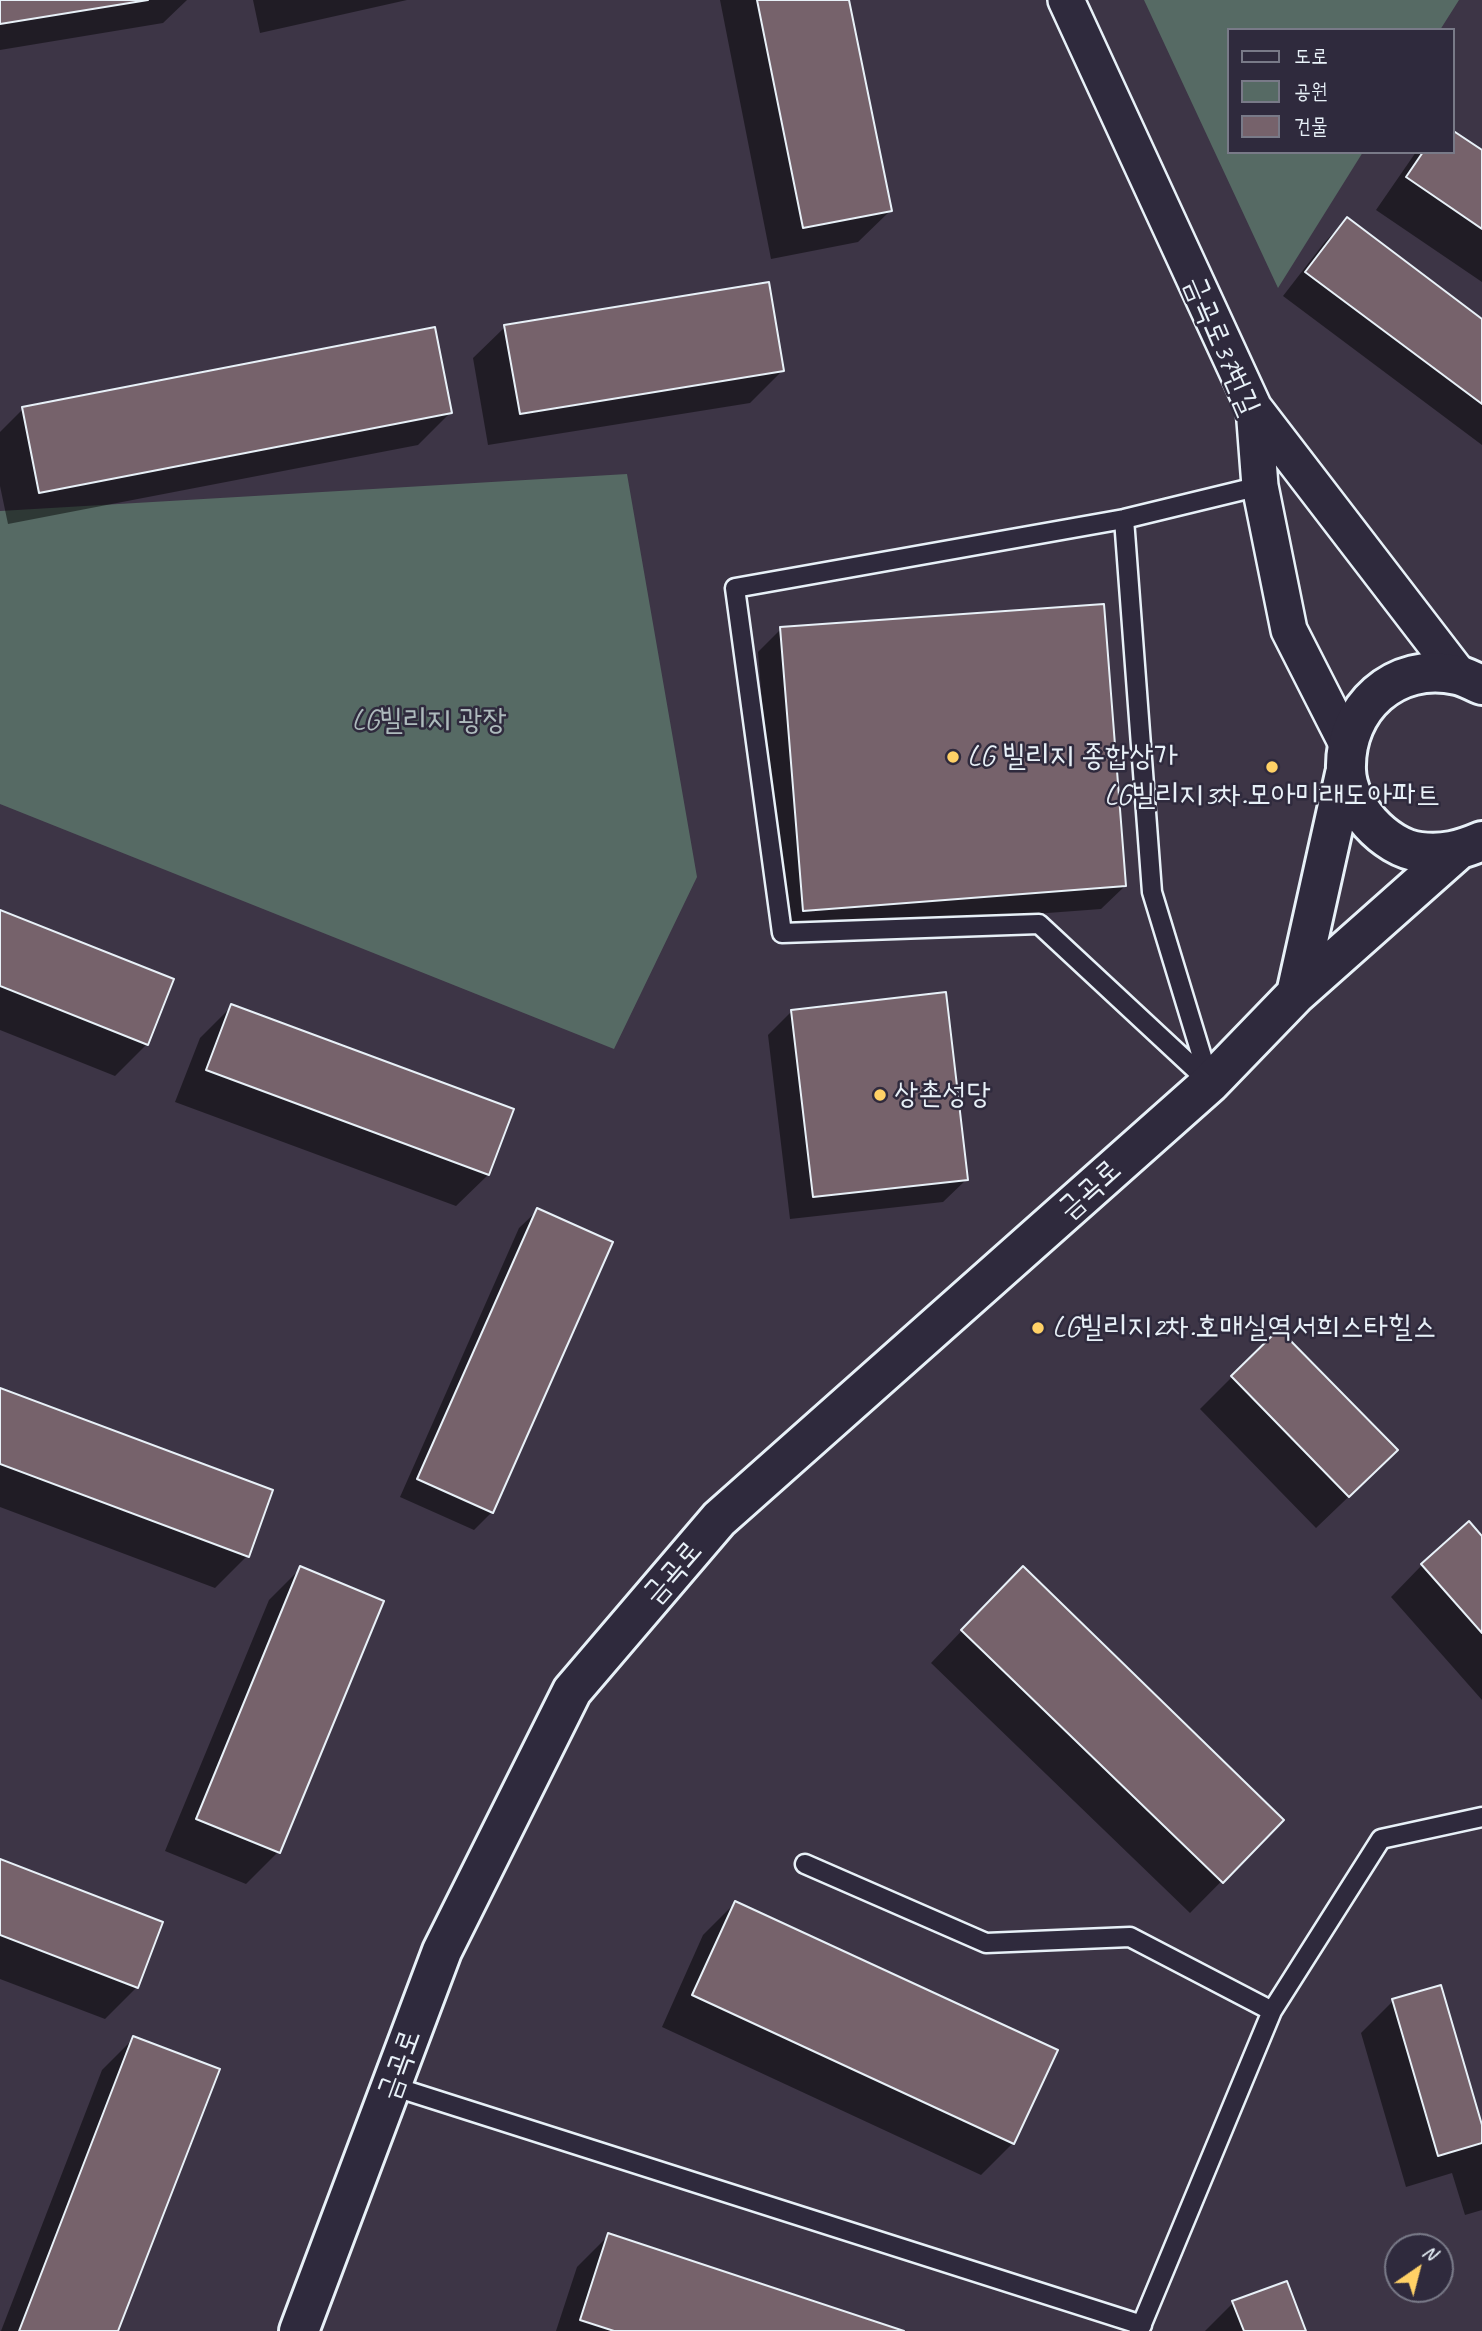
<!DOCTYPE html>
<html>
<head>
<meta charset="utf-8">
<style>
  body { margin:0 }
  #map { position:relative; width:1482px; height:2331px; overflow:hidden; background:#3d3546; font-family:Caveat,"Poor Story",sans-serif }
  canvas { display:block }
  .legend { position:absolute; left:1227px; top:28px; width:228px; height:126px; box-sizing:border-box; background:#2f2a3d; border:2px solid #797a88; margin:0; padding:9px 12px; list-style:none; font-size:21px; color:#e8f1f8 }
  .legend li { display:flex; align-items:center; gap:14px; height:35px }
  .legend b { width:35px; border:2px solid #797a88 }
  .north { position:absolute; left:1384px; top:2233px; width:70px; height:70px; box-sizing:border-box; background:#2f2a3d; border:2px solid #797a88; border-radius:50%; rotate:35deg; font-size:19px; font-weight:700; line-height:28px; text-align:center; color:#e8f1f8 }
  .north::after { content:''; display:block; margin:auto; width:24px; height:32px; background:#ffd166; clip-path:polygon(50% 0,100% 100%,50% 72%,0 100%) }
</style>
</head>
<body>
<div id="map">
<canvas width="1482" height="2331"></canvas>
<ul class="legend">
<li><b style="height:9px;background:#2f2a3d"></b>도로</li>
<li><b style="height:19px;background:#566a64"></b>공원</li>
<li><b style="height:19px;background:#76626b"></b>건물</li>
</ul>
<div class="north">N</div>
</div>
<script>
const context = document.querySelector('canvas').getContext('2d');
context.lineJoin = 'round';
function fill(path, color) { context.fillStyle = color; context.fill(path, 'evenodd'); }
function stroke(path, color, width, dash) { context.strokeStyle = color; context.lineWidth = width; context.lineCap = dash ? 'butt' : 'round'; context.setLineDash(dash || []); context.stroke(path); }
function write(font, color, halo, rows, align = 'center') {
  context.font = font + ' Caveat,"Poor Story",sans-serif'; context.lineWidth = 5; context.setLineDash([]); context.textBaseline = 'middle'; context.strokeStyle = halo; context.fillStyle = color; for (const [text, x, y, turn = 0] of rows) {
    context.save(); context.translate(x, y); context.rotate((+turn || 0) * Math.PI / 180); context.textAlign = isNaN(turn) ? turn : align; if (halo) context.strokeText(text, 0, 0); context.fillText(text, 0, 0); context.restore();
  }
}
const green = new Path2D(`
  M1144,0H1459L1440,30H1228V152H1363L1278,288Z
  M627,474L697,877L614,1049L0,804V511Z`);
const shadow = new Path2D(`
  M0,0H187L163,23L0,50Z
  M253,0H407L260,33Z
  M720,0H848L890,211L858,242L771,259Z
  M1416,152H1482V282L1376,210Z
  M1347,219L1482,321V445L1283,296L1324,243Z
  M505,327L782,371L750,403L488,445L473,358Z
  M23,409L450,413L418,445L8,524L0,486V432Z
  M781,629L1125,886L1101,909L780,933L758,652Z
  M0,912L147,1044L115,1076L0,1030Z
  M232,1006L488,1175L456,1206L175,1102L200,1038Z
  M792,1011L967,1179L943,1202L790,1219L768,1035Z
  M538,1210L492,1512L474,1530L400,1497L519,1228Z
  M1232,1377L1364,1482L1316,1528L1200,1409Z
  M0,1390L247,1556L215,1588L0,1507Z
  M1482,1539V1700L1391,1597L1422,1565Z
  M301,1568L278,1852L246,1884L165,1851L269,1600Z
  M991,1600L1282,1820L1190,1913L931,1663Z
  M0,1861L137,1987L105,2019L0,1979Z
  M735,1903L1013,2143L981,2175L662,2027L703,1935Z
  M1393,2001L1482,2131V2210L1465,2215L1452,2173L1406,2187L1361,2033Z
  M134,2038L116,2331H1L102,2070Z
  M609,2235L899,2331H556L577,2267Z
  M1233,2303L1304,2331H1205Z`);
const building = new Path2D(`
  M0,0H148L0,24Z
  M757,0H849L892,211L803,228Z
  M1452,130L1482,150V229L1406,177L1423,152H1452Z
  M1347,217L1482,319V404L1305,272Z
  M769,282L784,371L520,414L504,325Z
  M435,327L452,413L39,493L22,407Z
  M1104,604L1126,886L803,911L780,627Z
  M0,910L174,979L148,1045L0,986Z
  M946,992L968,1180L813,1197L791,1010Z
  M231,1004L514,1109L489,1175L206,1070Z
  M537,1208L613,1242L493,1513L417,1479Z
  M1279,1329L1398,1450L1349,1497L1231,1376Z
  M0,1388L273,1490L249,1557L0,1464Z
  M1469,1521L1482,1536V1633L1421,1564Z
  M300,1566L384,1601L280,1853L196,1819Z
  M1023,1566L1284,1820L1223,1883L961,1630Z
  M0,1859L163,1922L138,1988L0,1935Z
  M735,1901L1058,2050L1014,2144L692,1995Z
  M1441,1985L1482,2125V2143L1438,2156L1392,1999Z
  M133,2036L220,2069L118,2331H19Z
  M608,2233L904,2331H614L580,2320Z
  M1287,2281L1306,2331H1244L1232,2301Z`);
const lane = new Path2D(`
  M1124,519L1152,892L1210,1083L1039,924L782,933L735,588L1124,519L1260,486
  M805,1864L986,1943L1130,1937L1272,2011
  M392,2086L1142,2325
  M1139,2331L1272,2011L1381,1839L1482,1817`);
const street = new Path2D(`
  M1066,0L1254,408L1260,486L1289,630L1347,744
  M1254,408L1459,675`);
const secondary = new Path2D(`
  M1482,685C1474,682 1466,677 1457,675C1395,661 1344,708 1346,770C1347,806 1385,848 1420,852C1443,855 1461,850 1482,841
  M1296,994L1345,774
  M299,2331L442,1951L572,1691L719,1519L1210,1083L1296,994L1456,852`);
const markers = [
  [953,757,7,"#ffd166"],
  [1272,767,7,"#ffd166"],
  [880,1095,7,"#ffd166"],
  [1038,1328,7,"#ffd166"]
];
const streetNames = [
  ["금곡로37번길",1221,346,67],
  ["금곡로",1090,1190,-42],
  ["금곡로",673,1573,-49],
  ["금곡로",400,2065,-70]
];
const parkNames = [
  ["LG빌리지 광장",429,721]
];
const poiNames = [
  ["LG 빌리지 종합상가",967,757],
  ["LG빌리지3차.모아미래도아파트",1272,796,"center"],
  ["상촌성당",894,1095],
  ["LG빌리지2차.호매실역서희스타힐스",1052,1328]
];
fill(green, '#566a64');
fill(shadow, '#0007');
fill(building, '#76626b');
stroke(building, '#e8f1f8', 2);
stroke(lane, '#e8f1f8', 23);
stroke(street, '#e8f1f8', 40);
stroke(secondary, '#e8f1f8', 44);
stroke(lane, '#2f2a3d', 18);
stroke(street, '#2f2a3d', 35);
stroke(secondary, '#2f2a3d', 38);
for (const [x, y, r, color] of markers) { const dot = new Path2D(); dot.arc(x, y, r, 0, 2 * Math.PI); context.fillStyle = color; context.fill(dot); stroke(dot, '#2f2a3d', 2.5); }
write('30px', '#e8f1f8', '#2f2a3d', streetNames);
write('30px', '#aebbbd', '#2f2a3d', parkNames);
write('30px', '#e8f1f8', '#2f2a3d', poiNames, 'left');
</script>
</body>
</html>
